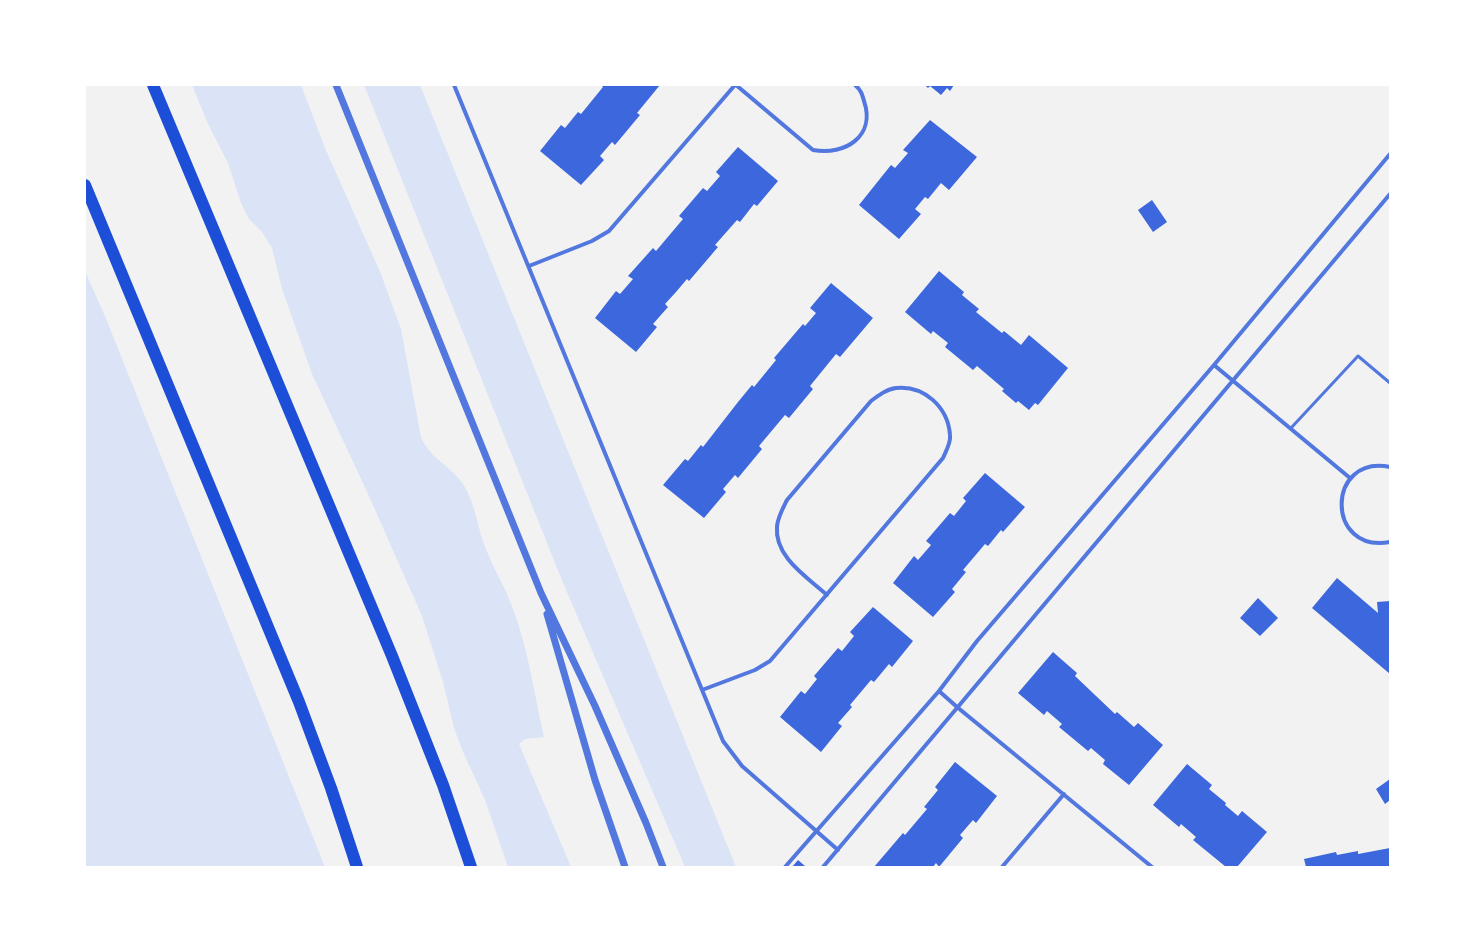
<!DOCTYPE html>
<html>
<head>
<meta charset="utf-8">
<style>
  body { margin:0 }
  #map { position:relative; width:1475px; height:952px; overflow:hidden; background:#f2f2f2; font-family:"Asap Condensed",sans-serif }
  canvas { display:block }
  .frame { position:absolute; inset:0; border:86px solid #fff; pointer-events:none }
</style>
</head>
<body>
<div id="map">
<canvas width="1475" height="952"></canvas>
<div class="frame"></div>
</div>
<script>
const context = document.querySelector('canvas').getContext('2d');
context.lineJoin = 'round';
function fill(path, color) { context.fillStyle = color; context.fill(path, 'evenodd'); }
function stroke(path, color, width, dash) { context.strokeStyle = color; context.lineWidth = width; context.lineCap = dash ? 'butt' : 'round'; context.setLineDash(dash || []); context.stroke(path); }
const green = new Path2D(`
  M192,85H301L325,148L381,274L401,329L421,437C432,462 456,468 466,489C476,507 478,530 486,549C493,568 504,585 511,604C528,646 534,693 544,737L525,739L519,744L571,867H508L485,800L463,752L454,728L443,682L422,616L368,494L312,374L282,289L272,248L262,232L249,219L241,203L228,163L208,124Z
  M364,85H420L736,867H685L563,583Z
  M85,271L107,321L325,867H85Z`);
const building = new Path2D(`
  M601,85H660L637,113L640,115L615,145L612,142L600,156L604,160L581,185L540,151L561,125L565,128L578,112L581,114L603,87Z
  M925,85H954L950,91L947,88L941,95L930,86L928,88Z
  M930,120L977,157L949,190L941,183L928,199L925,197L915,209L921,214L899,239L859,205L891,165L895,168L908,153L903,150Z
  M738,147L778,181L757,206L754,204L740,222L737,220L715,245L718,247L689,281L687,279L676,292L665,304L668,307L653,324L657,327L636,352L595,318L616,291L620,294L633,279L628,276L653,248L656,251L683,219L679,216L703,188L707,191L720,176L716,172Z
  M1152,200L1167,222L1153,232L1138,210Z
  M939,271L964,292L962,295L979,309L976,312L1002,333L1004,331L1021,345L1029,335L1068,368L1038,405L1035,403L1029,410L1018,401L1016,403L1002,391L1004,389L977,366L973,370L945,347L948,343L933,331L931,334L905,312Z
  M831,283L873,318L840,357L836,354L810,386L813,389L789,418L785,415L759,446L762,449L738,478L735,475L723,489L726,492L704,518L663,485L685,459L688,461L701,445L703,447L738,402L752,385L754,387L776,360L774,358L803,324L805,326L816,313L810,308Z
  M985,473L1025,507L1003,532L1001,530L988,546L985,544L963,570L966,572L952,589L955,592L933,617L893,583L914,556L918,560L931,545L926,541L950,513L954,516L966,501L963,498Z
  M1337,578L1378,613L1377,602L1390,601V674L1312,608Z
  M1258,598L1278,618L1260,636L1240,618Z
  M873,607L913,641L892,667L889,664L874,682L871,680L850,705L852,707L838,723L842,726L821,752L780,717L801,691L805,694L817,679L814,676L838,648L842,651L854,636L850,632Z
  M1053,652L1077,673L1075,676L1115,714L1117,712L1134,727L1138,723L1163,745L1129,785L1103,764L1105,760L1091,748L1088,751L1059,727L1062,724L1047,711L1044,715L1018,693Z
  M955,762L997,796L976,823L973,820L960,835L963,838L939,867L936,863L933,867H874L903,833L905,835L927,809L924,807L938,790L935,787Z
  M1187,764L1212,785L1209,789L1226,803L1225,805L1238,816L1242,811L1267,832L1237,867H1226L1193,840L1196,837L1181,824L1179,827L1153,805Z
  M1390,779V800L1385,804L1376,789Z
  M1390,848V867H1306L1304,859L1336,852L1337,855L1358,851V854Z
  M798,860L805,866L792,867Z`);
const service = new Path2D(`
  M1291,428L1358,356L1390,383`);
const minor = new Path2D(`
  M454,85C544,304 633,522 723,741L742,766L838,850
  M736,85L813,150C845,156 876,136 864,101C862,94 861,90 855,85
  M529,266L592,241L609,231L735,85
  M1214,365L1350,478
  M1390,467C1326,454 1325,554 1390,542
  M702,690L755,670L770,661L943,458C946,451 951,443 950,435C948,407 924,385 896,388C887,389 879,395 871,401L787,500C783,508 778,517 777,526C774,557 807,577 827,595
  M939,691L957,707L1152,867
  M785,867L939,691L977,641L1214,365L1390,154
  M823,867L1390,194
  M1002,867L1064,794`);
const tertiary = new Path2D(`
  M336,85L541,593L595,706L646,823L663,867
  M547,614L595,780L625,867`);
const motorway = new Path2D(`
  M153,85L392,656L443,785L471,867
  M85,185L299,702L331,788L357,867`);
fill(green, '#dbe4f7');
fill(building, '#3d67dc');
stroke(service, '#5277de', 3);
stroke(minor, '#5277de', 4);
stroke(tertiary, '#5277de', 7);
stroke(motorway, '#1d4ed8', 12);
</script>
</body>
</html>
